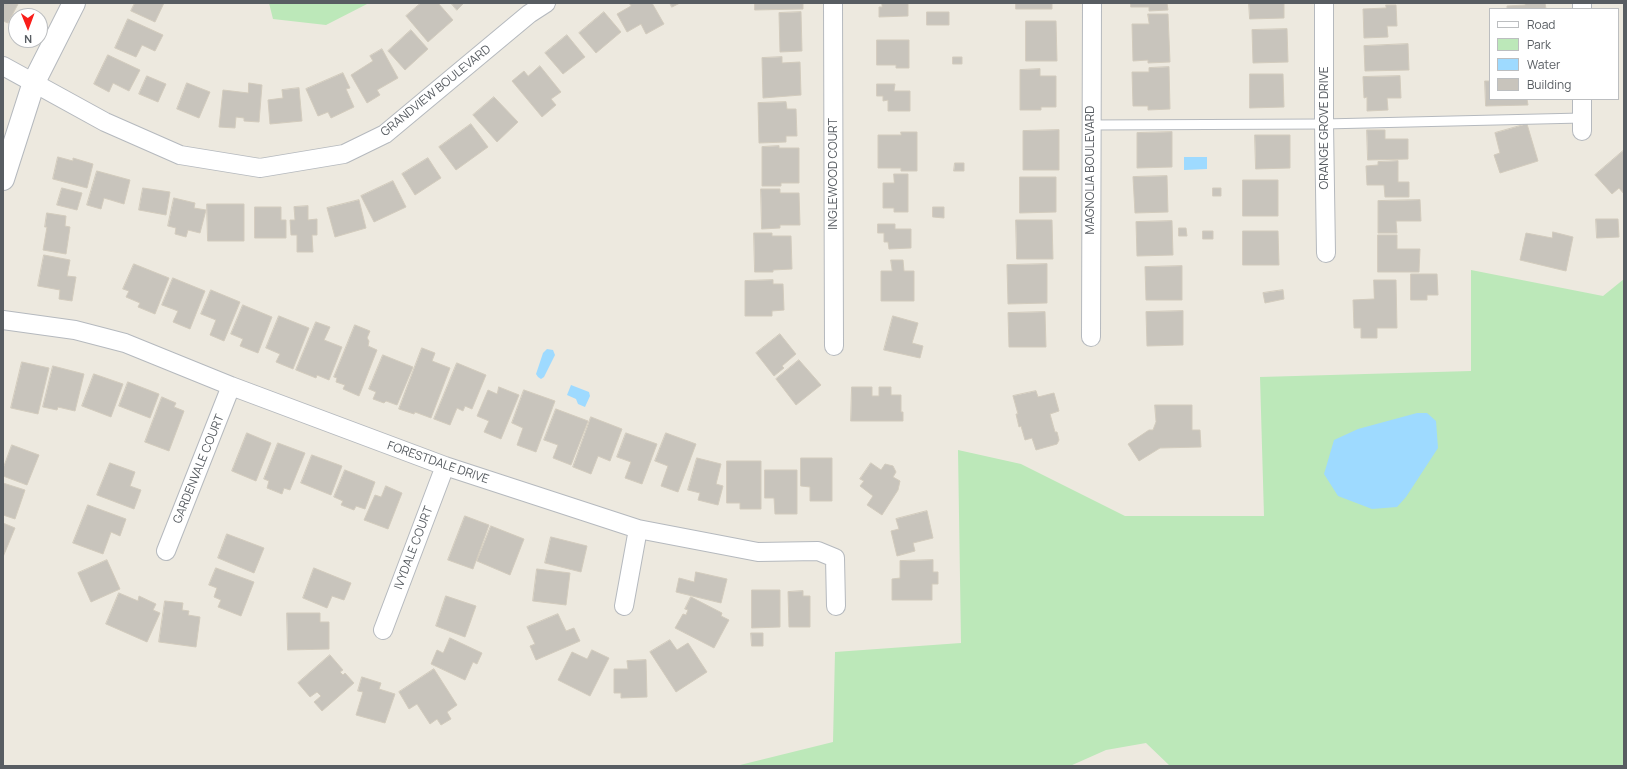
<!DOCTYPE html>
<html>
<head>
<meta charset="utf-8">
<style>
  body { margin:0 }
  #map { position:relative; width:1627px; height:769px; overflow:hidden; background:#ede9df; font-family:Manrope,sans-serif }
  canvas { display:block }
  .frame { position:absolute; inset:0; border:4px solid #585d62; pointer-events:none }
  .legend { position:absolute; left:1489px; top:8px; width:130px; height:92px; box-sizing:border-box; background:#fff; border:1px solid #bcbec0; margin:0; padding:5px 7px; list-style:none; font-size:12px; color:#585d62 }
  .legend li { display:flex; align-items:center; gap:8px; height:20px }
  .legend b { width:20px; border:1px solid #bcbec0 }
  .north { position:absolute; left:8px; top:8px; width:40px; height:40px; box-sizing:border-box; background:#fff; border:1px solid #bcbec0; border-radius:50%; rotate:179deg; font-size:11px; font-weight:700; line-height:16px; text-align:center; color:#585d62 }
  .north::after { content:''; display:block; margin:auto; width:14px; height:18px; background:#f91e1a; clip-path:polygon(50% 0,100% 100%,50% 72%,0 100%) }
</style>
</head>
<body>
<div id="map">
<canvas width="1627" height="769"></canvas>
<div class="frame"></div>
<ul class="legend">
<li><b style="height:5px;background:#fff"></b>Road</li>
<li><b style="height:11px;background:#bce8b9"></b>Park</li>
<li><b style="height:11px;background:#9edaff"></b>Water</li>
<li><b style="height:11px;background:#c8c4bc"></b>Building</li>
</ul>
<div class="north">N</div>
</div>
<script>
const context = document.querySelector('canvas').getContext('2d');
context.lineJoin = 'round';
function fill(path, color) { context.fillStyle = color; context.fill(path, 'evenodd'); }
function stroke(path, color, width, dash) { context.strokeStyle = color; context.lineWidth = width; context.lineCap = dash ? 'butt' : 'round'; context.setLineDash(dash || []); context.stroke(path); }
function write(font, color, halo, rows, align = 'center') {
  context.font = font + ' Manrope,sans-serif'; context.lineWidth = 3.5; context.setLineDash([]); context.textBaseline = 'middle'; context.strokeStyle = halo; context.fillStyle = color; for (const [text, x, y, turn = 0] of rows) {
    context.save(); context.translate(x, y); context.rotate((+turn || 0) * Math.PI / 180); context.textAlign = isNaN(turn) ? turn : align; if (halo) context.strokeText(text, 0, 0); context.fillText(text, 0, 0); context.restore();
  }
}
const green = new Path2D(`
  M269,3H369L326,25L273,19Z
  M1471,270L1603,296L1624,279V766H1170L1146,743L1106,750L1070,766H736L833,742L835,652L961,643L958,450L1021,464L1125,516H1264L1260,377L1471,371Z`);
const water = new Path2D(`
  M1184,157H1207V169L1184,170Z
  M547,349L553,350L555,355L544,377L541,379L538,377L536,374L543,353Z
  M571,385L589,392L590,396L585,407L578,404L576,399L567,395Z
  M1417,413H1427L1436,421L1438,448L1406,497L1397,507L1372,509L1338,496L1324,474L1334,440L1358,429Z`);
const building = new Path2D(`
  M3,3L18,4L8,23L3,21Z
  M135,3H164L155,22L131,11Z
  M421,3H438L453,20L428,42L406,16Z
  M451,3H464L457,10Z
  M629,3H652L664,24L646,34L641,24L627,32L617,14L631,6Z
  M670,3H680L672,7Z
  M755,3H803V9L755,10Z
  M882,3H908V16L879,17V7H882Z
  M1016,3H1052V9H1016Z
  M1131,3H1167L1168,10L1149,11V7H1131Z
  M1249,3H1284V18L1250,19Z
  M1525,3H1545L1546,9H1507V6L1525,5Z
  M1386,5H1396L1397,26H1387L1388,37L1364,38L1363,9L1386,8Z
  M604,12L621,32L596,53L579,33Z
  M801,12L802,51L780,52L779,13Z
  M927,12H949V25H927Z
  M1148,14H1168L1170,62L1148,63V60L1133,61L1132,24H1149Z
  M128,19L163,35L155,51L142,45L136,57L115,48Z
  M1026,21H1056L1057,61H1026Z
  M1287,29L1288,62L1253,63L1252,30Z
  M411,30L428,49L405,70L388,51Z
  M567,35L585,57L563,74L545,53Z
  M877,40H909V68H896V65H877Z
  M1408,44L1409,70L1365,71L1364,46Z
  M382,49L398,78L377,90L380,95L367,103L351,75L373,61L370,56Z
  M108,55L140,70L129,91L113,83L109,92L94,84Z
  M782,57V63L800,62L801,95L763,98L762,58Z
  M953,57H962V64H953Z
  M540,66L561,92L551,99L556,105L542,117L512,81L524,71L528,76Z
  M1169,67L1170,109L1148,110V106H1133L1132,72H1149V68Z
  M1040,69V76H1056V107H1041V110H1020V70Z
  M343,73L350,88L346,89L354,107L331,118L328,112L318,116L306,89Z
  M1250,74H1283L1284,107L1250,108Z
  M147,76L166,84L158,102L139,94Z
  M1400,76L1401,98H1387L1388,110L1367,111V97L1364,98L1363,77Z
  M1485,81H1490V99H1527L1528,105L1486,106Z
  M187,83L210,92L199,118L177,109Z
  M249,83L262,85L259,122L244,121V118L236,117L235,128L219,127L223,90L248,93Z
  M877,84H895L894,91H910V111H888V100L883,101V96H877Z
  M299,88L302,121L270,124L268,100L283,98L282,90Z
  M494,97L518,122L497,142L473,115Z
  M786,102L787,109H796L797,136H786V142L759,143L758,103Z
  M471,124L488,147L456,170L439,147Z
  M1527,124L1538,161L1500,173L1494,155L1500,153L1495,133Z
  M1059,130V170H1023V131Z
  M1367,130H1385V139H1408V159L1368,160Z
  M901,132H917V171H901V168H878V135H901Z
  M1172,132V167L1137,168V133Z
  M1255,135H1290V168L1256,169Z
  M779,146V148H799V183H781V186H762V147Z
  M1623,151L1624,152V194L1619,188L1612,194L1595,175Z
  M58,157L73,161V158L93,164L87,188L53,179Z
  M428,158L441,178L415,195L402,174Z
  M1398,161V182H1409V197H1385L1384,185H1367L1366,166L1378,165V162Z
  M955,163H964V171H954Z
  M97,171L130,180L124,204L104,198L101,209L87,205Z
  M894,174H908V212H894V208H883V183H894Z
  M1167,176L1168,212L1135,213L1133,177Z
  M1020,177H1056V212L1020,213Z
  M1243,180H1278V216H1243Z
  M393,181L406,207L374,222L361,196Z
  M62,188L82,193L77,210L57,205Z
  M143,188L170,192L166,215L139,210Z
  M1213,188H1221V196H1213Z
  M761,189H780V193H799L800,225H780V228L762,229Z
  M174,198L195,203L194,208L206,210L200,233L188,230L186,237L175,234L176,228L168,226Z
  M359,200L366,228L335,237L327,208Z
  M1420,200L1421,221H1396L1397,233H1378V201Z
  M207,204H244V241H208Z
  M308,206V220L317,219V235H312L313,252H297V235H291L290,220H295L294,207Z
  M255,207H281V220H286V238H255Z
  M933,207H944V218L933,217Z
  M47,213L66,216L65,226L70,227L66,254L43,250L47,227H45Z
  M1596,219H1618L1619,237L1597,238Z
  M1016,220H1052L1053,259H1017Z
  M1172,221L1173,255L1137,256L1136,222Z
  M878,224H895V229H911V248L889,249L888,242H884V233H878Z
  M1179,228H1186L1187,236H1179Z
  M1203,231H1213V239H1203Z
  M1243,231H1278L1279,265H1243Z
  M1553,232L1573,237L1566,271L1520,260L1526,233L1552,238Z
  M754,233H772V236H791L792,269L773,270V272H755Z
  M1378,235H1397V249H1420L1419,272H1378Z
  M44,255L70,260L67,276L76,277L72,301L59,299L60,290L38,286Z
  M891,260H903L904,271H914V301H881V271H892Z
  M134,264L169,278L155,314L138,307L140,303L126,297L129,291L123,289Z
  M1047,264V303L1008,304L1007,265Z
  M1182,266V300H1146L1145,267Z
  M1411,274H1437L1438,295H1427V300H1411Z
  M173,278L205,291L190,329L173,322L178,311L162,305Z
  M773,280V284H783L784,310L772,311V316H745V281Z
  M1374,280H1396L1397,328H1377V338H1361V328H1354L1353,300L1374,299Z
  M211,290L240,302L224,341L210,335L216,320L201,314Z
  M1283,290L1284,299L1265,303L1263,293Z
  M243,305L272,317L258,353L240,346L243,339L231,334Z
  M1183,311V345L1147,346L1146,312Z
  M1045,312L1046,347H1009L1008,313Z
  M279,316L309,328L293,369L276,362L280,354L266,348Z
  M893,316L918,323L912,343L923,346L920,358L884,350Z
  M316,322L330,327L324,340L342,347L329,380L317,375L316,378L296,370Z
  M355,325L370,331L367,338L369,341L368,346L377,350L359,396L343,389L345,385L336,382L337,378L334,377Z
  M780,334L796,354L782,366L784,368L774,376L756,353Z
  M422,348L435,353L432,361L450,368L431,418L415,412L414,414L399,409Z
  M383,355L413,367L397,405L386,401L384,403L373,399L376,392L369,389Z
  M799,360L821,385L796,405L776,379Z
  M22,362L49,368L38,414L11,408Z
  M457,363L486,375L472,409L465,406L463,411L457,408L450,425L434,419Z
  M53,366L84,374L75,411L58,407L57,410L43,407Z
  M94,374L123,384L111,417L82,406Z
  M128,382L159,394L150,418L119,406Z
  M499,387L519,395L501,439L484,432L489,421L477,416L488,390L497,394Z
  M852,387H872V396H879V387H891V395H901V412H903V421H851Z
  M524,390L555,401L536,452L517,445L523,428L512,423Z
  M1036,391L1038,397L1054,393L1059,411L1050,414L1055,432H1057L1059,440L1057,444L1036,450L1032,438L1025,440L1021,426L1019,427L1016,414H1018L1013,396Z
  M162,397L176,403L174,407L184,411L169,451L145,442Z
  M1155,405H1192V430H1200L1201,447L1160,448L1139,461L1128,444L1149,430H1153L1156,422Z
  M556,409L588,421L571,465L553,458L558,445L544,440Z
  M591,417L622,429L610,461L598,456L591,474L573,467Z
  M247,433L271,443L256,481L232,471Z
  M626,433L657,444L642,484L625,478L631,462L617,457Z
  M666,433L696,444L678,492L661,486L668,466L655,461Z
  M278,443L305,453L290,490L284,488L282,494L267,488L269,481L264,479Z
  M12,445L39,455L27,485L3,476V469Z
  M312,455L342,466L331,495L301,483Z
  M697,458L721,464L716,484L723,486L718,505L698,500L700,493L688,490Z
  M801,458H832V501H810V487L801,486Z
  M727,461H761V509H740V503H727Z
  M110,463L135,472L130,486L141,490L134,509L97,495Z
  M871,463L881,470L885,464L893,466L896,472L893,477L900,481L898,490L882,515L867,505L873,496L860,486L864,481L860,479Z
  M345,470L375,482L365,509L356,506L354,510L341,505L343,501L334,497Z
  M765,470H797V514H775L774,498H765Z
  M3,483L25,490L15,519L3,515Z
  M386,486L402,493L388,529L364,520L375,495L381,497Z
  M88,505L126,519L120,536L111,532L103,554L73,543Z
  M927,511L933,538L913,543L915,551L897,556L891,531L899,529L896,519Z
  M465,516L489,525L473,569L448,560Z
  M3,523L15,528L3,557Z
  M491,526L524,539L510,575L477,561Z
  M227,534L264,548L254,573L218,558Z
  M551,537L587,546L581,572L545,563Z
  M107,560L120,589L91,602L78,573Z
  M933,560V572H938V584H932V600H892V579L900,578V561Z
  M216,568L254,582L241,616L218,607L221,600L214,597L217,588L209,585Z
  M314,568L351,583L344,600L332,596L327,608L303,598Z
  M537,569L570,573L566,605L533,601Z
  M696,572L727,579L721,603L676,592L679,578L694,582Z
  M752,590H780V627L752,628Z
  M803,591V596H810V627H789L788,592Z
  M119,593L138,601L139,596L156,604L153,610L160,613L147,642L106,624Z
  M446,596L476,606L465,637L436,626Z
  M691,597L722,613L721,616L729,620L714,648L675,628L683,614L686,615L688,610L685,609Z
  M165,601L183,603L182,610L189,611L188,615L200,617L196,647L159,642Z
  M287,613H320V622H329V649L288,650Z
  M558,614L566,631L574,628L580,641L536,660L530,646L535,644L527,627Z
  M751,633H763V646H752Z
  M450,638L482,653L477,664L473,662L465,680L431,664L437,650L443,653Z
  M670,640L677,650L688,643L707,672L676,692L650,652Z
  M592,650L609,658L590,696L558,680L572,652L587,659Z
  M330,655L343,670L340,672L343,675L345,673L354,683L322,711L314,702L321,696L317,692L310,697L298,683Z
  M646,660L647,697L621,698V693H614V669H628L627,661Z
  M434,669L457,705L447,712L451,719L441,725L437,719L430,724L417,704L409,709L399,692Z
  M362,677L381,683L379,689L395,694L385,723L356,715L363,692L358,691Z`);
const service = new Path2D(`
  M1091,125L1324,124L1582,118`);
const minor = new Path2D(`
  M833,3L834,346
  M1324,3V124L1326,253
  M1582,9V3
  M3,66L105,122L180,155L260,168L344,154L385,134L529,14L546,3
  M1582,131V99
  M3,320L75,330L125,343L231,386L445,466L638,529L758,552L818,551L835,558L836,606
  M1091,337L1092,3
  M166,551L231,386
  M624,606L638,529
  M383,630L445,466`);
const tertiary = new Path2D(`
  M3,179L34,82L74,3`);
const streetNames = [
  ["GRANDVIEW BOULEVARD",436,91,-39],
  ["ORANGE GROVE DRIVE",1325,128,-90],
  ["MAGNOLIA BOULEVARD",1091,170,-90],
  ["INGLEWOOD COURT",834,174,-90],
  ["FORESTDALE DRIVE",438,463,19],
  ["GARDENVALE COURT",199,469,-68],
  ["IVYDALE COURT",414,548,-69]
];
fill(green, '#bce8b9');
fill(water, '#9edaff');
fill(building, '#c8c4bc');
stroke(building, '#d2cbbd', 1);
stroke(service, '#b5b9be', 11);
stroke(minor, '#b5b9be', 20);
stroke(tertiary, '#b5b9be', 24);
stroke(service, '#fff', 9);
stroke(minor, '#fff', 18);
stroke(tertiary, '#fff', 22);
write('12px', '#585d62', '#fff', streetNames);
</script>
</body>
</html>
